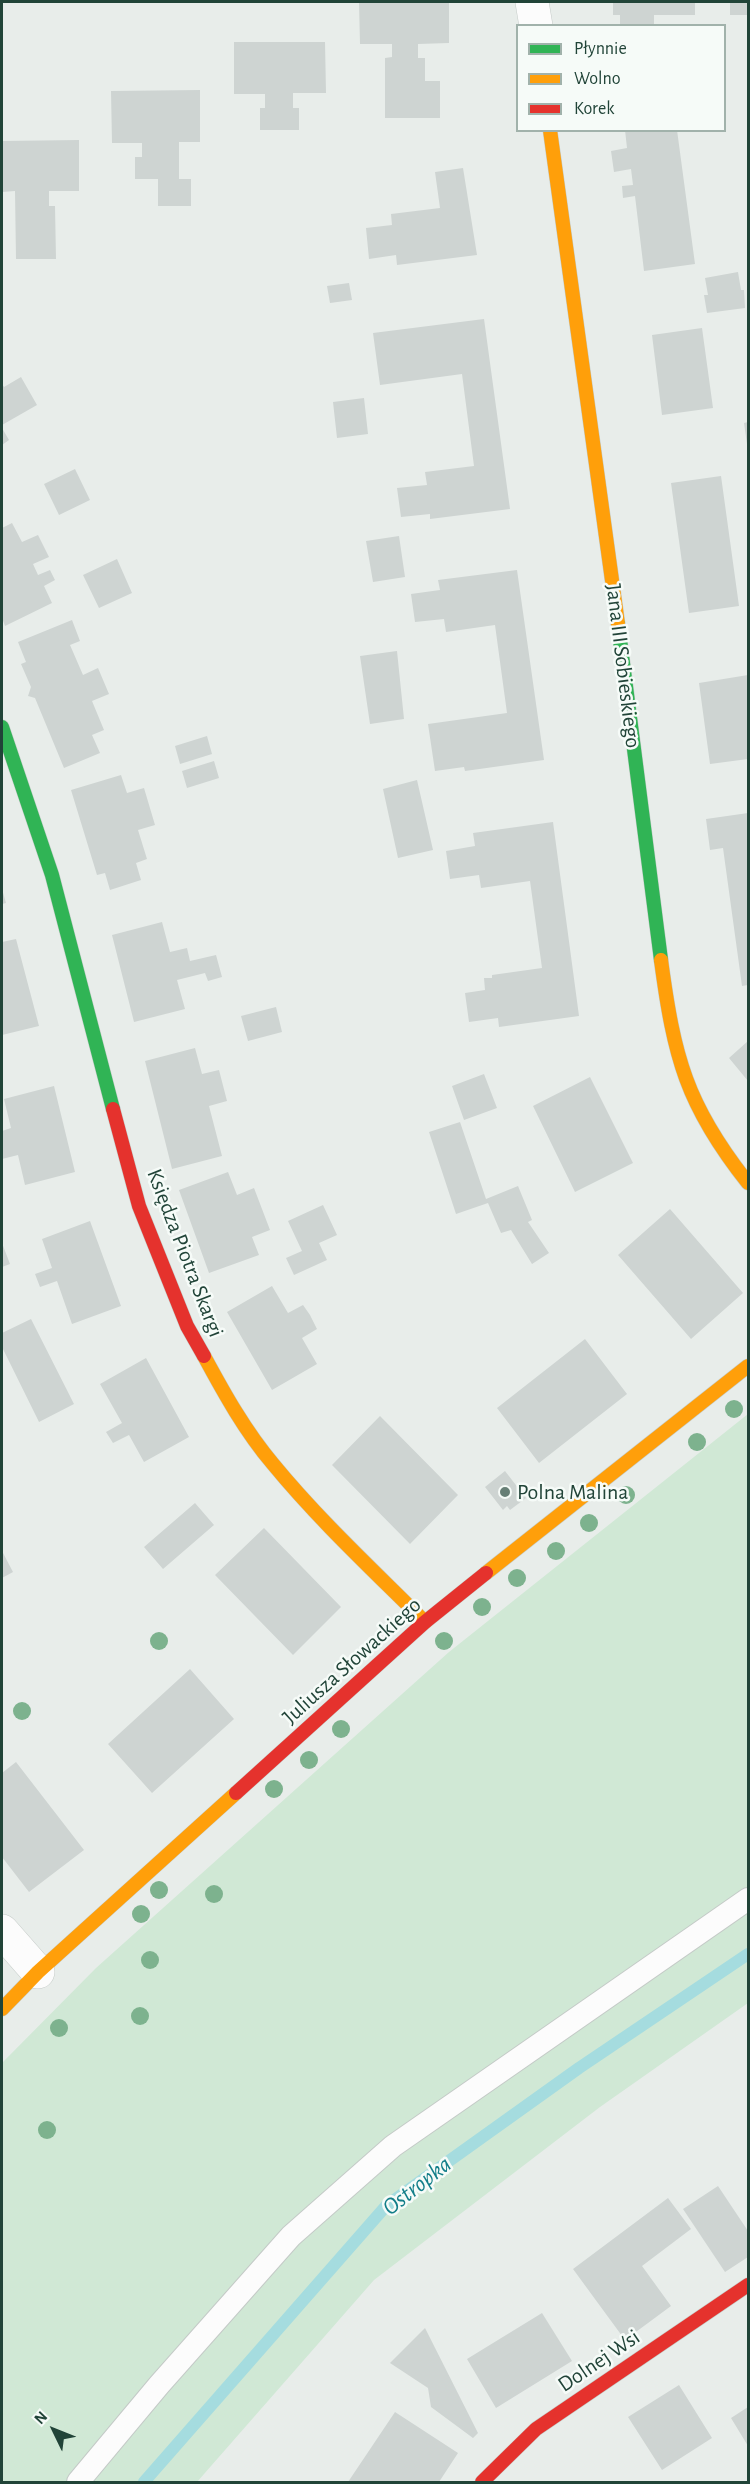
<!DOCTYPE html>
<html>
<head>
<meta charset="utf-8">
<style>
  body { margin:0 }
  #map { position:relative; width:750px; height:2484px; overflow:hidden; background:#e8edea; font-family:"Alegreya Sans",sans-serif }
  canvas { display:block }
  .frame { position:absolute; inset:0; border:3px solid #214438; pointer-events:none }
  .legend { position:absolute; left:516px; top:24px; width:210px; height:108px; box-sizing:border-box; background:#f6fbf8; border:2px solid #a1b2ab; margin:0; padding:8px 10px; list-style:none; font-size:18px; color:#214438 }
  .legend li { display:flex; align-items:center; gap:12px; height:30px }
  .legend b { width:30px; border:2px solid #a1b2ab }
  .north { position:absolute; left:24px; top:2400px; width:60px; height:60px; -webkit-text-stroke:4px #f6fbf8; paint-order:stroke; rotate:313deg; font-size:16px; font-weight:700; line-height:24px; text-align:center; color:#214438 }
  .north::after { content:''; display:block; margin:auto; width:21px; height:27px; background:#214438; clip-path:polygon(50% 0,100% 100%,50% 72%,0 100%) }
</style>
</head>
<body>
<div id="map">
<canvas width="750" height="2484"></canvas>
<div class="frame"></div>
<ul class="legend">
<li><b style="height:8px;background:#30b455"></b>Płynnie</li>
<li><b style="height:8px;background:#ff9f0a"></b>Wolno</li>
<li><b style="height:8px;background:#e5322d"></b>Korek</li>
</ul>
<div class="north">N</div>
</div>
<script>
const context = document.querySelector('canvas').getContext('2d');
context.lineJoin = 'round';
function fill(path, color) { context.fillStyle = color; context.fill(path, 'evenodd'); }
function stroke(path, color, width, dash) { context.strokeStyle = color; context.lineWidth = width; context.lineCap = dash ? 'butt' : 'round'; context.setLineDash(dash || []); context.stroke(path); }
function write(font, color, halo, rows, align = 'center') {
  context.font = font + ' "Alegreya Sans",sans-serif'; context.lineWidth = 5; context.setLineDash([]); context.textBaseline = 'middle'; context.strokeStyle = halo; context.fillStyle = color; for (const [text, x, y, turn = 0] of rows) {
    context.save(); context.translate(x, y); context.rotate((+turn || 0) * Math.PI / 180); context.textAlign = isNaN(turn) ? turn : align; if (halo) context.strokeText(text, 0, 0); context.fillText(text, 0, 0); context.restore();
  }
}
const green = new Path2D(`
  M748,1414V2003L600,2107L374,2280L197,2482H2V2063L96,1968L449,1652Z`);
const stream = new Path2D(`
  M144,2482L386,2206L579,2068L748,1954`);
const building = new Path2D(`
  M359,2H449V43L418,44V58H425V81H440V118H385V58L392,57V44H360Z
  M613,2H695V15H654V26H620V15H613Z
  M730,2H748V15H730Z
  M234,42H325L326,93H293V108H299V130H260V108H265V94H234Z
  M200,90V142H179V179H191V206H158V179H135V157H142V143H112L111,91Z
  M625,130H677L695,264L644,271L635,196L623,198L622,186L633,185L631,169L614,172L611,151L627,148Z
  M79,140V191H49V206H55L56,259H16L15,191L2,192V141Z
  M463,168L477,255L397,265L396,255L369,259L366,228L392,225L391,214L440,208L435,172Z
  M738,272L741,290H744L745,308L707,313L704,295H708L705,278Z
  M349,283L352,300L330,303L327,286Z
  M484,319L510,509L430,519V514L401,517L397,488L427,485L425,472L474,466L462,374L380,385L373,333Z
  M702,328L713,408L662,415L652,335Z
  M21,377L37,405L2,425V384L4,387Z
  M364,398L368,434L337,438L333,402Z
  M748,422V444H747L744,423Z
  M2,428L9,440L2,445Z
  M75,469L90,500L59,515L44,484Z
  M721,476L739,606L689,613L671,483Z
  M12,523L22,542L38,535L49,557L33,564L38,575L50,570L55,580L44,586L52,603L5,626L2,618V528Z
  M399,536L405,577L373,582L366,541Z
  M117,559L132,593L99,608L83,575Z
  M517,570L544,760L465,771L464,767L435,771L428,724L507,713L495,625L446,632L444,619L415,622L411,594L440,590L438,580Z
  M72,620L80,641L70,645L83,675L98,668L109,694L92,701L104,730L92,735L100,753L64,768L35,698L28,696L31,687L21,664L26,662L18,642Z
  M397,651L404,719L370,724L360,656Z
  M748,675V759L710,764L699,683Z
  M207,736L212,754L180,764L175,746Z
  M214,761L219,778L187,788L182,771Z
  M121,775L127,793L144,788L155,825L138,830L147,859L136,863L141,880L110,890L105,873L97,875L71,790Z
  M417,780L433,850L398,858L383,789Z
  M748,813V985L742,986L723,848L710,850L706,819Z
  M553,822L579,1016L499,1027L498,1018L469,1022L465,993L485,990L484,978H492V975L542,968L530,881L481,888L479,875L450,879L446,851L475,846L473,833Z
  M2,889L6,903L2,904Z
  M162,922L170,952L187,948L190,961L216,955L222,977L208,981L205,973L177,980L185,1009L134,1022L112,935Z
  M16,939L39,1026L2,1035V942Z
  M276,1007L282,1032L248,1041L241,1016Z
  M748,1041V1081L729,1058Z
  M195,1048L202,1074L219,1070L227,1101L209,1106L222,1156L172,1169L145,1061Z
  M484,1074L497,1108L464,1120L452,1086Z
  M590,1077L633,1163L575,1192L533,1106Z
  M54,1086L75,1172L25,1185L18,1155L2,1159V1131L11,1128L4,1099Z
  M460,1122L486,1199L518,1186L532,1220L528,1222L549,1253L532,1264L511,1230L501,1233L488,1203L456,1214L429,1132Z
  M228,1172L237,1195L254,1188L270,1230L252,1237L259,1255L209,1273L179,1190Z
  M323,1205L337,1235L319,1243L327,1260L294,1275L286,1258L302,1251L288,1221Z
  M670,1209L743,1293L691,1339L618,1255Z
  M90,1221L121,1306L72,1324L57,1281L40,1287L35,1274L52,1268L42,1239Z
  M2,1243L10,1264L2,1267Z
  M272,1286L288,1313L303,1305L310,1315L317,1329L302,1338L317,1364L272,1390L227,1312Z
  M31,1319L74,1404L39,1422L2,1347V1333Z
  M585,1339L627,1394L539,1463L497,1408Z
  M146,1358L189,1437L144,1462L129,1435L113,1443L106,1432L122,1423L100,1384Z
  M380,1416L458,1495L410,1544L332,1465Z
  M505,1471L526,1498L510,1510L507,1506L503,1510L485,1487Z
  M195,1503L214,1525L163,1569L144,1547Z
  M264,1528L341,1607L293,1655L215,1575Z
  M2,1551L13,1572L2,1578Z
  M190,1669L234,1719L152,1793L108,1744Z
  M16,1762L84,1850L29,1892L2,1857V1773Z
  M718,2186L748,2231V2257L725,2272L683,2209Z
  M668,2198L691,2229L642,2266L671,2306L625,2340L573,2269Z
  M542,2313L572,2361L496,2408L467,2359Z
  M425,2328L478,2433L473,2438L431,2407L428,2388L390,2363Z
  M679,2385L712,2438L662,2470L628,2417Z
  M748,2407V2446L731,2418Z
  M395,2412L458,2453L439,2482H348Z`);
const lane = new Path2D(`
  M78,2482L159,2385L291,2236L393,2146L748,1899`);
const street = new Path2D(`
  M532,2L536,26
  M2,1931L38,1972`);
const fast = new Path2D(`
  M618,624L661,960
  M2,727L52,875L113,1109`);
const slow = new Path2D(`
  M550,130L618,624
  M661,960C674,1057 686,1105 748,1183
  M204,1356C224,1393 245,1431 273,1464C319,1520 373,1570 425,1622
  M486,1573L748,1366
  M2,2009L38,1972L236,1793`);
const jam = new Path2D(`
  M113,1109L139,1206L187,1326L204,1356
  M236,1793L425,1622L486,1573
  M482,2482L536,2429L748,2285`);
const trees = [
  [734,1409],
  [697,1442],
  [626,1495],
  [589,1523],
  [556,1551],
  [517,1578],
  [482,1607],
  [159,1641],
  [444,1641],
  [22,1711],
  [341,1729],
  [309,1760],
  [274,1789],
  [159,1890],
  [214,1894],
  [141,1914],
  [150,1960],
  [140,2016],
  [59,2028],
  [47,2130]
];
const markers = [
  [505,1492,6,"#677f76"]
];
const streetNames = [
  ["Jana III Sobieskiego",623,666,83],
  ["Księdza Piotra Skargi",185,1253,69],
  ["Juliusza Słowackiego",352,1661,-42],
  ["Dolnej Wsi",599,2361,-34]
];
const poiNames = [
  ["Polna Malina",517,1492]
];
const waterNames = [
  ["Ostropka",417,2186,-38]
];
fill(green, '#d0e8d5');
stroke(stream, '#a5dcdf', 12);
fill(building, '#ced4d2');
stroke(lane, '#c4cac7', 24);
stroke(street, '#c4cac7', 34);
stroke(fast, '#c3cbc7', 15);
stroke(slow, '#c3cbc7', 15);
stroke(jam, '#c3cbc7', 15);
stroke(lane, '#fcfcfc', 22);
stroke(street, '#fcfcfc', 33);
stroke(fast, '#30b455', 14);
stroke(slow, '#ff9f0a', 14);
stroke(jam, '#e5322d', 14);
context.fillStyle = '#7db28e';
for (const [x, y] of trees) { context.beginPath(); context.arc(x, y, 9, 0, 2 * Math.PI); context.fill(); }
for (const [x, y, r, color] of markers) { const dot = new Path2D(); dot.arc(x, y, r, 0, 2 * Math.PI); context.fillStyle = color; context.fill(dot); stroke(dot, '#f6fbf8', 2); }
write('22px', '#214438', '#f6fbf8', streetNames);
write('22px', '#214438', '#f6fbf8', poiNames, 'left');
write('italic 24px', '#137e89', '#f6fbf8', waterNames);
</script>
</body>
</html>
